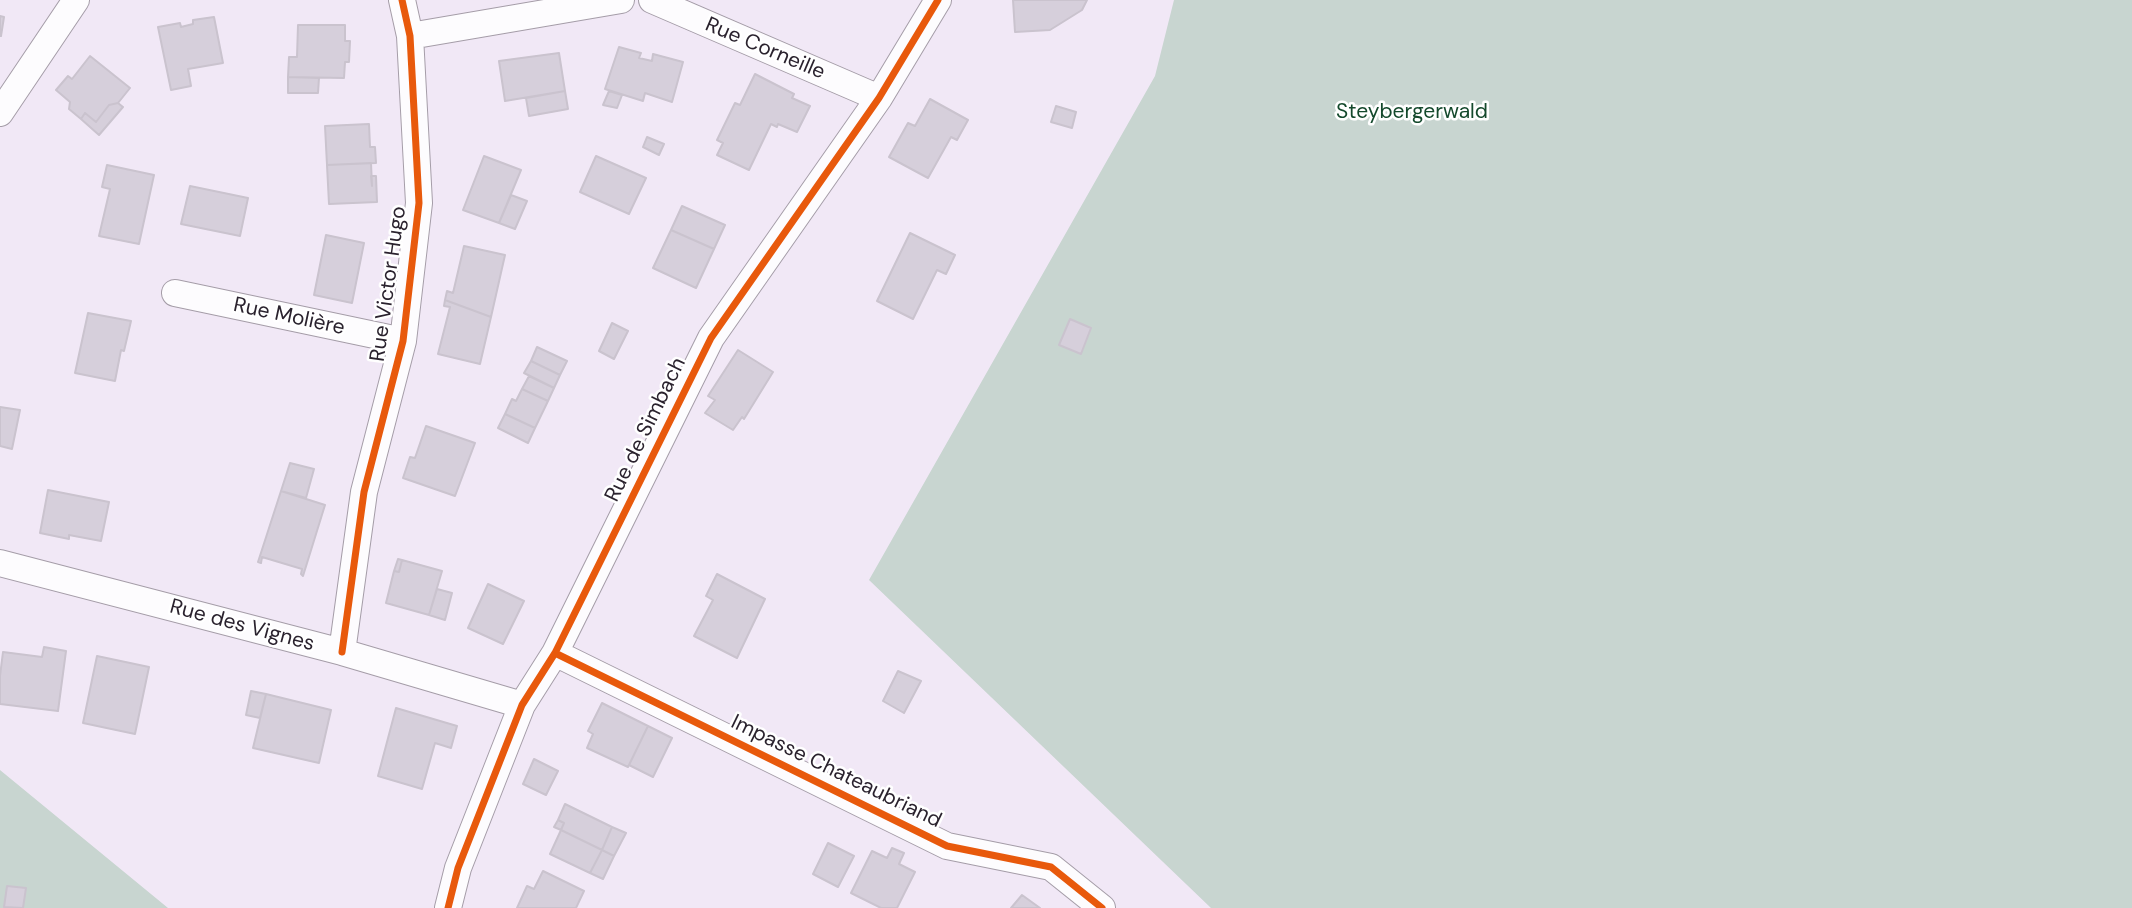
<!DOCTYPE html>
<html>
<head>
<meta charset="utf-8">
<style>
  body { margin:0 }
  canvas { display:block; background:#f1e8f6 }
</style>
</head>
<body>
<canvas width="2132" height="908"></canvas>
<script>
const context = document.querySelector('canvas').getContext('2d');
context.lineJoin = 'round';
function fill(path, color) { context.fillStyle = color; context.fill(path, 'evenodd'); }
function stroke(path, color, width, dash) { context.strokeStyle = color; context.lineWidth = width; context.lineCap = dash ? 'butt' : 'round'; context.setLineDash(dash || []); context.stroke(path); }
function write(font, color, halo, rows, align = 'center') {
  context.font = font + ' "DM Sans",sans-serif'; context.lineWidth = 5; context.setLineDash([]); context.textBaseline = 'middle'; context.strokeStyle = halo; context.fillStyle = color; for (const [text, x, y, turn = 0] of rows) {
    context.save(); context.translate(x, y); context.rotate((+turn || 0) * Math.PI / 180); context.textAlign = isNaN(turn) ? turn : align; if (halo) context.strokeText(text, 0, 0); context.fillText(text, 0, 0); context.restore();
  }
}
const green = new Path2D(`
  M1174,0H2132V908H1211L869,580L1155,76Z
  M0,770L168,908H0Z`);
const building = new Path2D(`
  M1013,0H1087L1082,10L1050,30L1015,32Z
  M0,16L4,17L1,36H0Z
  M214,17L223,63L188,69L191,86L171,90L158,27L180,23L181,27L193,24V20Z
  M298,25H345V41H350L349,62H345L344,78L288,77L289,57H297Z
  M619,47L641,53L639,58L652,61L653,54L683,62L672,102L645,93L643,101L605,89Z
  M559,53L565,91L505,101L499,61Z
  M90,56L130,88L118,103L109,105L96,122L85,113L81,119L69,109L70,102L56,90L68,76L72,79Z
  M755,74L794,94L792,98L810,106L797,132L778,124L777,127L771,124L749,170L717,155L723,143L717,140L735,103L740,105Z
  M288,77L319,78L318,93H288Z
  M565,91L568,109L529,116L526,98Z
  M609,91L622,95L617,108L603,105Z
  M930,99L968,120L957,140L951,137L928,178L889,157L908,123L915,126Z
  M118,103L123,107L99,135L81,119L85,113L96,122L109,105Z
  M1056,106L1076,112L1072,128L1051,122Z
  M369,124L370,147H375L376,163L327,165L325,126Z
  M647,137L664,144L659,155L643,147Z
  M484,156L521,170L499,223L463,210Z
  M596,156L646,178L629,214L580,192Z
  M371,163L372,186L371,176H376L377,202L329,204L327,165Z
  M107,165L154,175L139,244L99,236L110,189L102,187Z
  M190,186L248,198L240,236L181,224Z
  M511,195L527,201L515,229L499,223Z
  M682,206L725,225L714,249L671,230Z
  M671,230L714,249L696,288L653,268Z
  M910,233L955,255L946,274L937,270L913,319L877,301Z
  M326,235L364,243L352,303L314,295Z
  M464,246L505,255L491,317L445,300L447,291L453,293Z
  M445,300L491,317L480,364L438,354L450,307L444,306Z
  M88,313L131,321L124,351L121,350L115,381L75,373Z
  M1070,319L1091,328L1081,354L1059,345Z
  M612,323L628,331L614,359L599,351Z
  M537,347L567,361L560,375L531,361Z
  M738,350L773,372L744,419L742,417L733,430L705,413L715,400L708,396Z
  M531,361L560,375L554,388L524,373Z
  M529,376L554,388L548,401L522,389Z
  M522,389L548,401L535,428L505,414L512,399L516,401Z
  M0,407L20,410L12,449L0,446Z
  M505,414L535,428L528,443L498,428Z
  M426,426L475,443L455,496L403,478L410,457L415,458Z
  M290,463L314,469L306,498L281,491Z
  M48,490L109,502L101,541L69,535V539L40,533Z
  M281,491L325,505L303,576L301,574L302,569L262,557L261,563L258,562Z
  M398,559L402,560L399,572L394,571Z
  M402,560L442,571L429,615L386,603L394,571L399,572Z
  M717,574L765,599L737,658L694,636L713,600L706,596Z
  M488,584L524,601L503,644L468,628Z
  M437,589L452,593L445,620L429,615Z
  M44,647L66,651L58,711L0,704V676L3,652L42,657Z
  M97,656L149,667L135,734L83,723Z
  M898,671L921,681L904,713L883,701Z
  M251,691L266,694L260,718L246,715Z
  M266,694L331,710L319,763L253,748Z
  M602,703L648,726L628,767L587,748L593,734L588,731Z
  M396,708L457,726L451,748L435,743L422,789L378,776Z
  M648,726L672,738L653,777L629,765Z
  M534,759L558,771L546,795L523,784Z
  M565,804L612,827L602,850L561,830L564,823L558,820Z
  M558,820L564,823L561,830L554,827Z
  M612,827L626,833L614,856L602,850Z
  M561,830L602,850L590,873L550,854Z
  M828,843L854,856L838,887L813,874Z
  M892,848L904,853L899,864L915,872L897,908H881L851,893L872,851L887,858Z
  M602,850L614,856L603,879L590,873Z
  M543,871L584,891L576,908H517L527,886L534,889Z
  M7,886L26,888L23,908L4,907Z
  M1022,895L1040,908H1011Z`);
const minor = new Path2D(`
  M652,0L879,98
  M410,36L621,0
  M0,113L76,0
  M175,293L403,341
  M0,563L342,652L522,705
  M342,652L364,492L403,341L419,203L410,36L402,0
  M555,653L947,846L1051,867L1102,908
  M448,908L458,868L522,705L555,653L711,338L879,98L938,0`);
const cycleway = new Path2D(`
  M342,652L364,492L403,341L419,203L410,36L402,0
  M555,653L947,846L1051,867L1102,908
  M448,908L458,868L522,705L555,653L711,338L879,98L938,0`);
const streetNames = [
  ["Rue Corneille",765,49,23],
  ["Rue Victor Hugo",389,284,-82],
  ["Rue Molière",289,317,12],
  ["Rue de Simbach",646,430,-64],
  ["Rue des Vignes",242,626,15],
  ["Impasse Chateaubriand",836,772,26]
];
const parkNames = [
  ["Steybergerwald",1412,112]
];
fill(green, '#c8d5d0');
fill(building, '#d6cfdb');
stroke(building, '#cac3ce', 2);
stroke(minor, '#a59da8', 28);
stroke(minor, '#fdfcfe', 26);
stroke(cycleway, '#e8590c', 7);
write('21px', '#2a222e', '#fff', streetNames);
write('21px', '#14492c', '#fff', parkNames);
</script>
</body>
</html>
